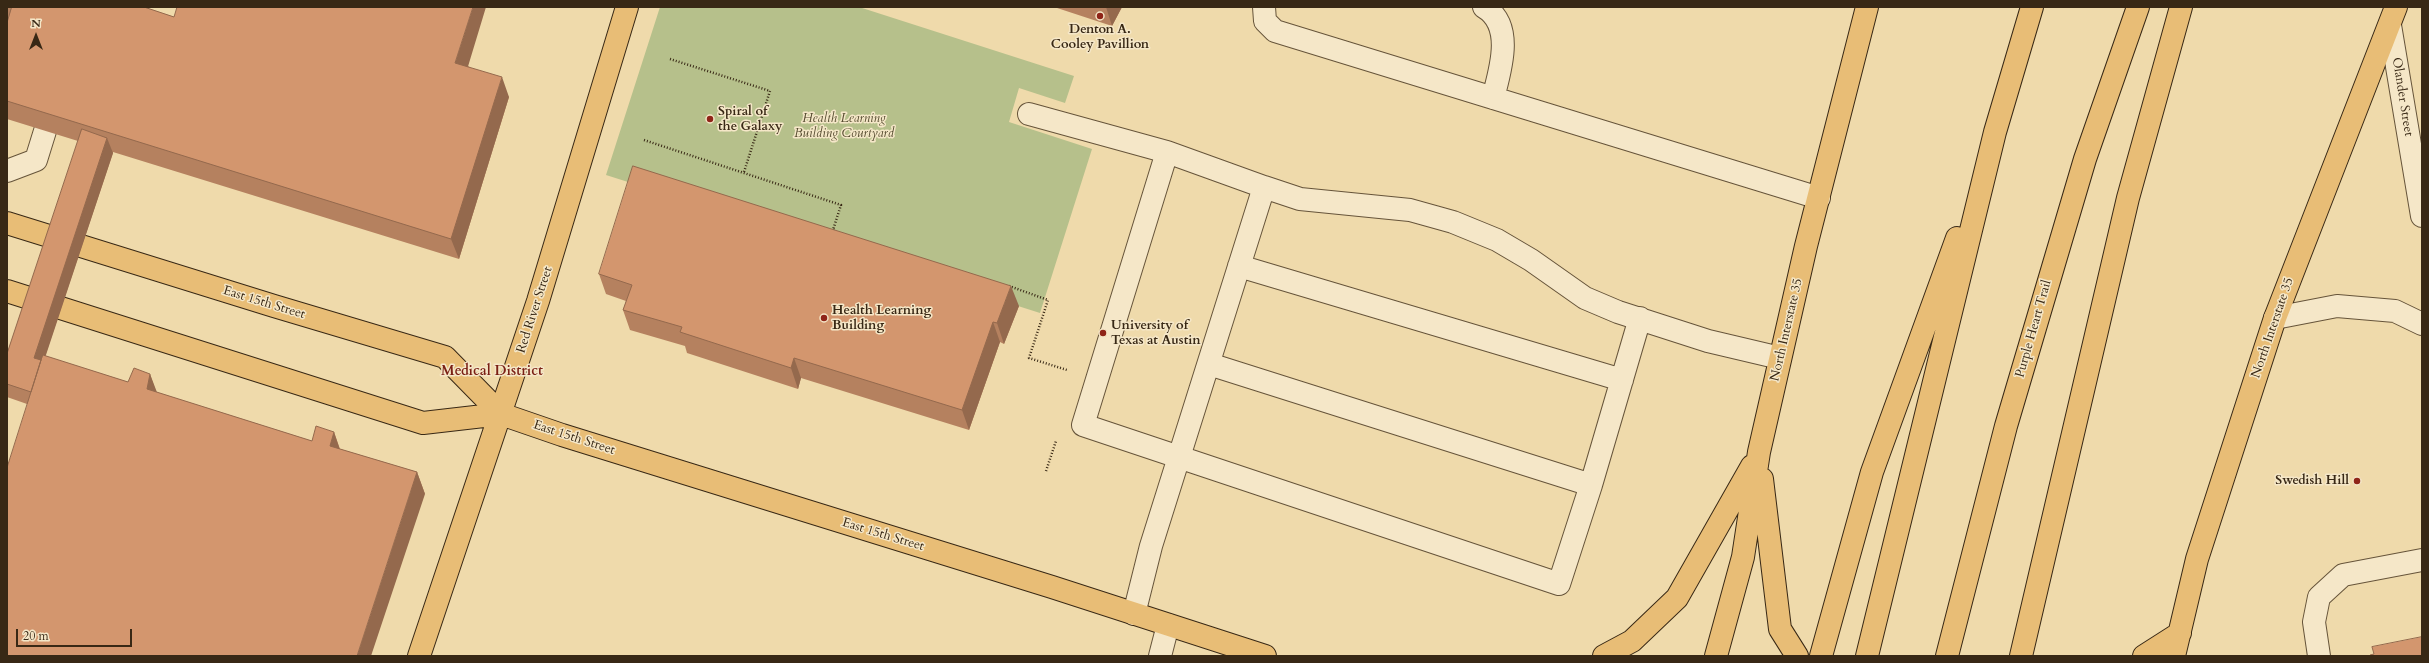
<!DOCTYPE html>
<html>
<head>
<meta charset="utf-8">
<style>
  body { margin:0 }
  #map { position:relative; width:2429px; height:663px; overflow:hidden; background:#efdaab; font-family:Cardo,serif }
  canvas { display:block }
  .frame { position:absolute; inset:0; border:8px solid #382815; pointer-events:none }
  .north { position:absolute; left:16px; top:16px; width:40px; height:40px; -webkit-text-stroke:3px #f5e7c8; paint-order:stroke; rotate:0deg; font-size:11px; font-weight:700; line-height:16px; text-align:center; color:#382815 }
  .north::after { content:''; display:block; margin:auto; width:14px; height:18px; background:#382815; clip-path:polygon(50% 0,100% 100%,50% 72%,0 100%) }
  .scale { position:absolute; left:16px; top:629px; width:116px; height:18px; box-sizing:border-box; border:2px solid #382815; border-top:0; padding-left:5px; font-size:12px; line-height:14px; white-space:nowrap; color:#382815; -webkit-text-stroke:3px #f5e7c8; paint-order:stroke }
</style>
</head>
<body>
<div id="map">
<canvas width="2429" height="663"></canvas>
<div class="frame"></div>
<div class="north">N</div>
<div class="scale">20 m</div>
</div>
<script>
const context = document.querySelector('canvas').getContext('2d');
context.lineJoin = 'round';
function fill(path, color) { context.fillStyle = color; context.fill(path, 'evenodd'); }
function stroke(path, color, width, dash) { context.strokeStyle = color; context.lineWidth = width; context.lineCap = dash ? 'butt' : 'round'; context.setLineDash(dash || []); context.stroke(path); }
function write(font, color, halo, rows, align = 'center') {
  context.font = font + ' Cardo,serif'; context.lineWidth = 3; context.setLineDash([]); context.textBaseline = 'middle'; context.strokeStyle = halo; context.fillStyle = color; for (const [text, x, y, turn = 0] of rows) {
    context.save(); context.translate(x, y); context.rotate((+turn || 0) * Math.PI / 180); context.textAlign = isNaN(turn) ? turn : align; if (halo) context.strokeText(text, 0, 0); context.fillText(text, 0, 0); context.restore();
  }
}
const green = new Path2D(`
  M660,7H859L1074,76L1065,103L1019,88L1009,122L1092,149L1040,313L606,175Z`);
const path = new Path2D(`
  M670,59L770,91L744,172
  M644,140L841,205L833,230H835
  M1009,286L1048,300L1029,358L1067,370
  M1046,471L1056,441`);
const minor = new Path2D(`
  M1264,7L1265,21L1275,31L1819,198
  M1484,7C1515,25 1500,71 1493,98
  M2390,25L2422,216
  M1029,114L1167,152
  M7,171L36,160L45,131
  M1264,187L1167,152L1083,425L1559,584L1591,485L1640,318
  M1239,266L1622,380
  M2275,318L2337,306L2395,311L2422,324
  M1209,364L1591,485
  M1134,614L1151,546L1264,187L1300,199L1410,210L1453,222L1497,240L1531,260L1585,298L1618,312L1708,341L1780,358
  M1160,656L1168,625
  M2319,656L2314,622L2319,597L2343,575L2422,560`);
const major = new Path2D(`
  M7,223L274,306L445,357L501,414
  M7,291L423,423L501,414L562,435L1052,587L1265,656
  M1762,479L1780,629L1797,656
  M419,656L538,301L627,7
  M1604,656L1632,641L1677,598L1752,466
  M1716,656L1743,557L1759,452L1806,246L1867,7
  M2144,656L2180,633
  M2174,656L2197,559L2275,318L2396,7`);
const highway = new Path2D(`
  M1821,656L1872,472L1957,238
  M1867,656L1995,132L2032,7
  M1947,656L2006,426L2085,159L2138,7
  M2021,656L2128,198L2181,7`);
const wall = new Path2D(`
  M7,7H144L174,17L468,66L509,97L459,259L113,152V153L45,356L128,382L150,374L156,392L312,441L334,432L340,449L417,472L425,494L27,404L7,397V354L78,141L7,119Z
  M1054,7H1122L1112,26Z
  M599,274L1019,306L1004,344L1000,342L969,430L801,378L798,389L687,353L685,346L630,330L623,310L626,301L606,294Z`);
const shadedWall = new Path2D(`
  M473,7H486L463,83L455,63Z
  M1106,7H1122L1112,26Z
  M502,77L509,97L459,259L451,239Z
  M107,138L113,153L40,373L34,358Z
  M1011,286L1019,306L1004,344L997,323Z
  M993,322L1000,342L969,430L962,410Z
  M794,358L801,378L798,389L791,368Z
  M150,374L158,395L147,389Z
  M334,432L341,453L330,446Z
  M417,472L425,494L371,656H357Z`);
const building = new Path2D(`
  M12,7H144L174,17L177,7H473L455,63L502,77L451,239L7,101V23Z
  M82,129L107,138L34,358L41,360L31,392L7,384V354Z
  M633,166L1011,286L997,323L993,322L962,410L794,358L791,368L680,332L682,327L623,310L632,285L599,274Z
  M43,355L128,382L134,368L150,374L147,389L312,441L316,426L334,432L330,446L417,472L357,656H7V468Z
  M2422,637V656H2370V655L2374,654L2372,647Z`);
const markers = [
  [1100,16,4,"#8f2418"],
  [710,119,4,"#8f2418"],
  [824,318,4,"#8f2418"],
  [1103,333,4,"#8f2418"],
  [2357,481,4,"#8f2418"]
];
const poiNames = [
  ["Denton A.",1100,30,"center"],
  ["Cooley Pavillion",1100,45,"center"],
  ["Spiral of",718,112],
  ["the Galaxy",718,127],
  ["Health Learning",832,311],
  ["Building",832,326],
  ["University of",1111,326],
  ["Texas at Austin",1111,341],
  ["Swedish Hill",2349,481,"right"]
];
const streetNames = [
  ["Olander Street",2402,97,81],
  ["East 15th Street",264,303,17],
  ["Red River Street",535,310,-72],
  ["North Interstate 35",2273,328,-71],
  ["Purple Heart Trail",2034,329,-74],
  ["North Interstate 35",1787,330,-77],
  ["East 15th Street",574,438,18],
  ["East 15th Street",883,535,17]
];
const parkNames = [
  ["Health Learning",844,119],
  ["Building Courtyard",844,134]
];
const neighbourhoodNames = [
  ["Medical District",492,372]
];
fill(green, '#b6c08b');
stroke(minor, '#66543a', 24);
stroke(major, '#382815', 24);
stroke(highway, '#382815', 24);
stroke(path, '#382815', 2.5, [1, 2]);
stroke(minor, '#f5e7c8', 22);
stroke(major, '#e8bd76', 22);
stroke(highway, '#e8bd76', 22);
fill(wall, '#b5815f');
fill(shadedWall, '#94694d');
fill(building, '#d3966e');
stroke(building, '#94694d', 1);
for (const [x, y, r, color] of markers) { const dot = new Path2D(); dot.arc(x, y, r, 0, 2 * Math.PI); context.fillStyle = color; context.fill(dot); stroke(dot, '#f5e7c8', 1.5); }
write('bold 13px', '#382815', '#f5e7c8', poiNames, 'left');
write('13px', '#382815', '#f5e7c8', streetNames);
write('italic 13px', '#584e32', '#f5e7c8', parkNames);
write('bold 14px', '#7a1f14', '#f5e7c8', neighbourhoodNames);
</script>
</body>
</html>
